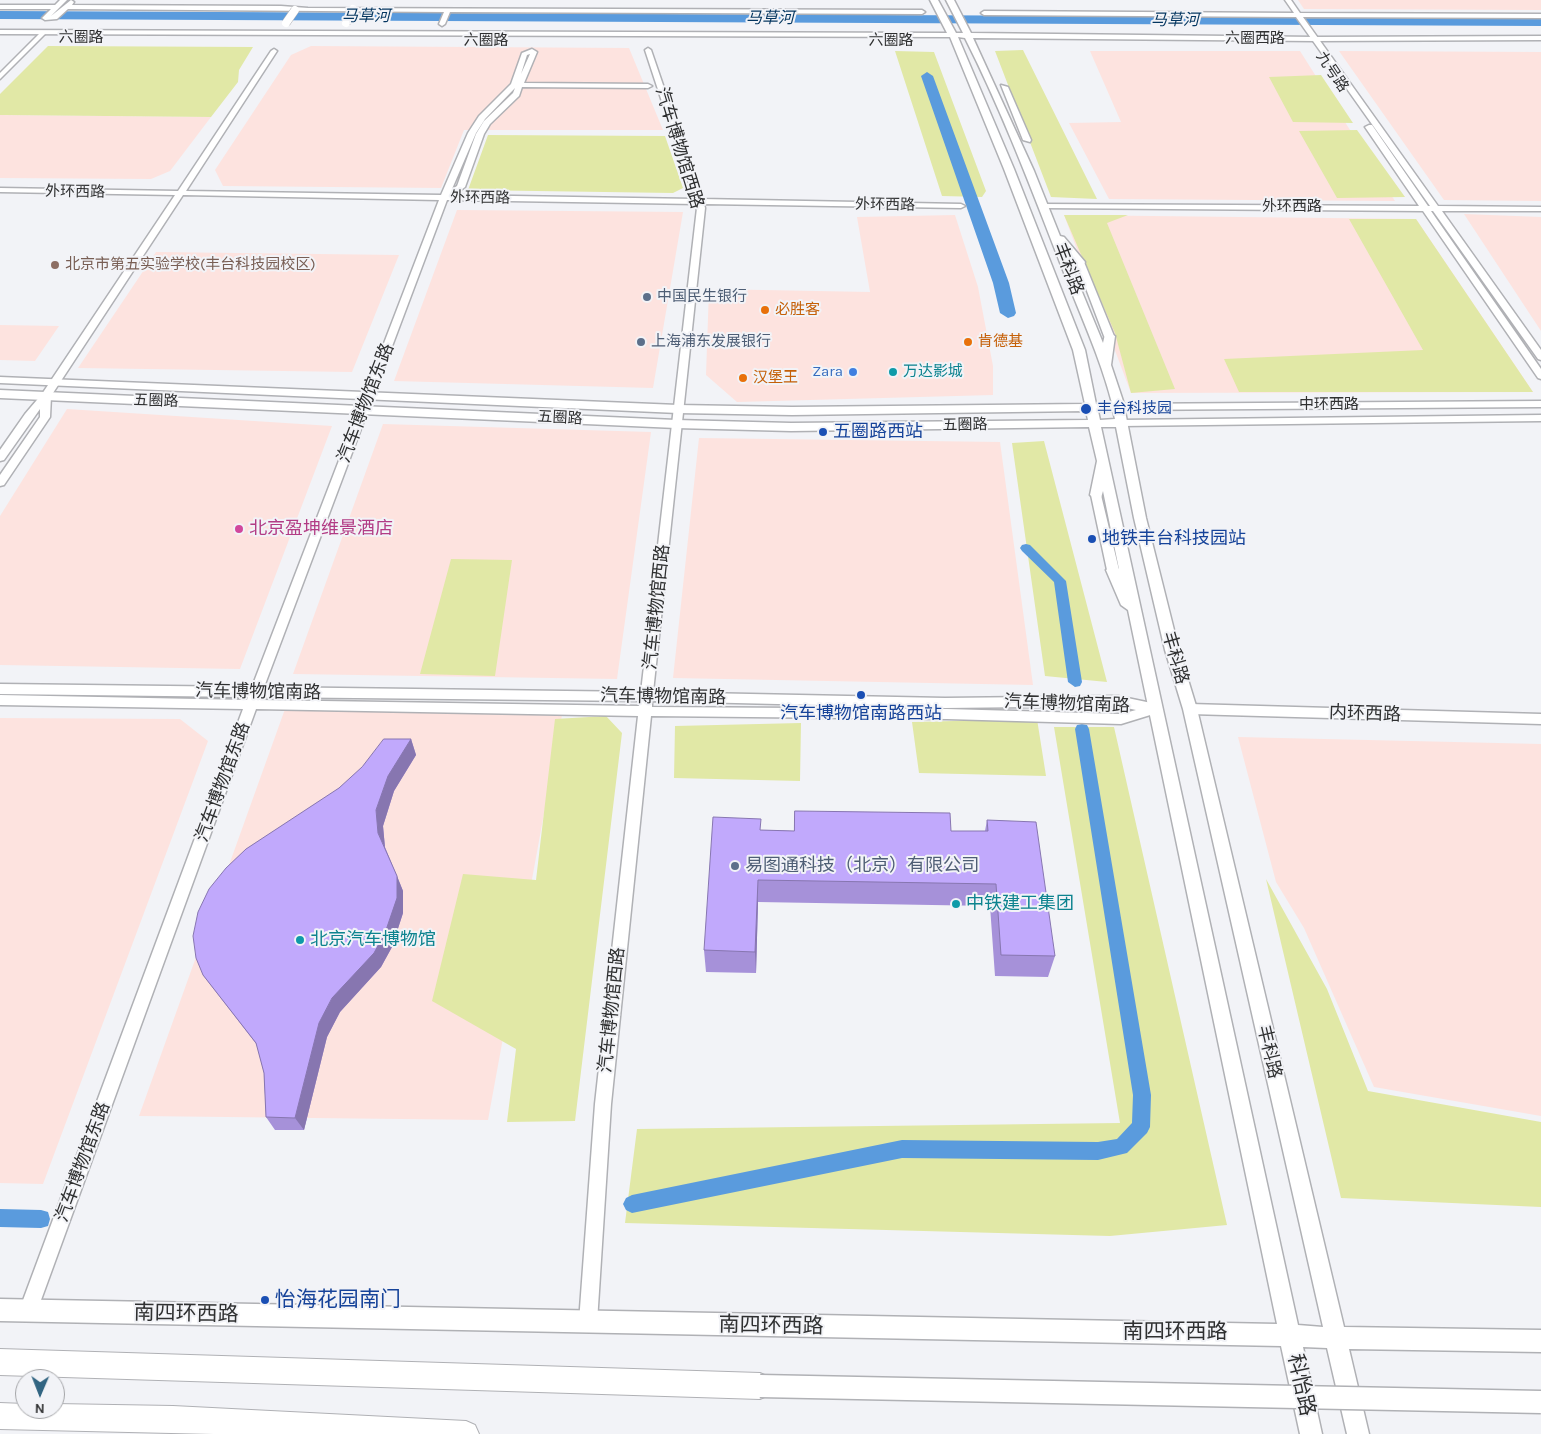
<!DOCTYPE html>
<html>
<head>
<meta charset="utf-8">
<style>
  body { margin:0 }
  #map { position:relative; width:1541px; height:1434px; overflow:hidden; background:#f2f3f7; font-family:Karla,sans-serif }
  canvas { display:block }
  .north { position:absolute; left:15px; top:1369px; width:50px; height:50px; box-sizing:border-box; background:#f2f3f7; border:1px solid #a4a5a8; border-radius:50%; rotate:181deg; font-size:14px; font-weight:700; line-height:20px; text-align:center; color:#2f3031 }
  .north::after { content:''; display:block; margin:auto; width:18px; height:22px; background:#326582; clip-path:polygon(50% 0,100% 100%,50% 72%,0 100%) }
</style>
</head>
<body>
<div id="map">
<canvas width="1541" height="1434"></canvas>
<div class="north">N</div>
</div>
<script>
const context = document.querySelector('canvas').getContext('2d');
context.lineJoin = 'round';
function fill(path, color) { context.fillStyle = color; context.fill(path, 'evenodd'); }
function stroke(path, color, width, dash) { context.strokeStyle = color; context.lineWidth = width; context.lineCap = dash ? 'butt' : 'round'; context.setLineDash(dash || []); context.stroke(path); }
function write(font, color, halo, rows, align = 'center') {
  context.font = font + ' Karla,"Noto Sans SC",sans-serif'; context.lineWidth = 4; context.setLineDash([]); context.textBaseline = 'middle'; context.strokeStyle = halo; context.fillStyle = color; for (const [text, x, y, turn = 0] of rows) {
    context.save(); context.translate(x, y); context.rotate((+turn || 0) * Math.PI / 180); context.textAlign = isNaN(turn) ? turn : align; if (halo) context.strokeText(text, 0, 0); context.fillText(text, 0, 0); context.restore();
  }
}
const commercial = new Path2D(`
  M1298,0H1541V10L1304,9Z
  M311,46L629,48L663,130H464L441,188L223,186L215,170L291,55Z
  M1090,51H1300L1395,201L1109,199L1069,123L1121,122Z
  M1339,51L1541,52V201L1444,200Z
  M0,115L211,117L170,171L151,179L0,178Z
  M457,210L683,212L653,388L394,381Z
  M1464,214L1541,217V331Z
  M955,215L978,287L993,366V395L737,402L706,375L709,289L870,292L857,217Z
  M1064,215L1416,219L1533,392L1131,393Z
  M156,252L399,255L352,372L78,368Z
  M0,325L59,326L35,361L0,360Z
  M67,409L332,426L240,669L0,665V516Z
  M383,424L651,432L617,679L293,674Z
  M699,438L1000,442L1033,685L673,678Z
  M285,709L562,715L488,1120L139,1116Z
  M0,718L180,719L208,741L43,1184L0,1183Z
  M1238,737L1541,744V1116L1374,1087L1304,928L1276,882Z`);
const green = new Path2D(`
  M48,46L253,47L239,70L238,82L211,117L0,115V94Z
  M1023,50L1097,199L1051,197L995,51Z
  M895,51L934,52L986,191L982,197L942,196Z
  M1321,75L1353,123L1293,122L1269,77Z
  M1357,130L1405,197L1337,198L1299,131Z
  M488,135L665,136L683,188L673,193L468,190Z
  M1064,215H1128L1107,223L1175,389L1131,393L1115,333Z
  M1349,219H1416L1533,392H1239L1224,359L1423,350Z
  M1044,441L1107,682L1045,676L1012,443Z
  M451,559L512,560L495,676L420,674Z
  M606,716L622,733L575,1121L507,1122L516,1049L432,1001L463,874L536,880L555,719Z
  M1037,719L1046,776L919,773L912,722Z
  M801,723L800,781L674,778L675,726Z
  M1054,727H1114L1227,1225L1110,1236L625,1223L637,1129L1120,1123Z
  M1266,879L1327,989L1368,1091L1541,1122V1207L1341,1198Z`);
const canal = new Path2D(`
  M1026,544L1030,545L1066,581L1082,682L1080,686L1075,687L1068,682L1054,582L1022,551L1020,548L1022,545Z
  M1082,724L1087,725L1089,729L1151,1095L1150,1127L1147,1133L1127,1153L1098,1160L902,1158L632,1213L626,1210L623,1204L626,1198L632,1195L902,1140L1098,1142L1117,1139L1132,1123L1133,1095L1075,729L1077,725Z
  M0,1209L41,1210L48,1212L50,1219L48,1226L41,1228L0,1227Z`);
const river = new Path2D(`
  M0,11L1541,18V26L0,19Z
  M927,72L933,76L1009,283L1016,313L1014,316L1008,318L1000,313L993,283L921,76Z`);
const minor = new Path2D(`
  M60,0H67L51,16L71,0L74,2L72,5L281,6L308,8L922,10L925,12L922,14L450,12L445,24L442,26L439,24L444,12L68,9L57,19L45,20L42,18L51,9H0V5H55Z
  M1285,0H1291L1300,13L1541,14V18L1303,17L1438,206L1541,207V211H1442L1541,350V360L1538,359L1433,211H1431L1541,369V379L1538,378L1423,211L1043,208L1039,206L1043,204L1419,206L1365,127L1369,125H1372L1428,206H1430L1296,17L984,15L981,13L984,11L1294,13Z
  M42,31L47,32L0,79V73Z
  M648,48L651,50L702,199L961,204L965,206L961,208L704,204L705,208L653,692L945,698L1118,696L1156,704L1162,709L1160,712L1121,724L947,719L651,716L611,1104L597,1322L594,1328L588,1331L582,1328L579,1322L595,1104L638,716L256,709L37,1311L34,1317L28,1320L22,1317L19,1311L243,709L0,705V695L247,700L248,697L0,694V684L252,687L439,200L183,195L51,396L50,417L4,485L0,486V475L40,417V409L4,460L0,461V450L25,414L42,394L175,195L0,192V188L178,191L271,51L274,49L277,51L186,191L441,195L468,133L479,116L511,84L522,53L532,49L537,52L524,83L648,84L652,86L648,88L522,87L519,96L490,124L484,134L465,187L454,195L694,199L645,50ZM530,54L521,74L527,55ZM515,88L513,93L484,121L476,134L457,186L452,189L476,133L485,119ZM447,200L696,204L697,208L641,692L264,687ZM260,697L640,701L639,706L259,700ZM652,701L945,708L1118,706L1136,710L1121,714L947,709L652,707Z
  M1001,85L1008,87L1031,140L1030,142L1023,140Z
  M1080,259L1084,262L1114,336L1112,338H1106L1104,336L1076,262Z
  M1541,401V407L1118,410L1113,407L1118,404Z
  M1541,415V421L1121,426L1116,423L1121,420Z
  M1096,492L1101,495L1119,570L1113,574L1107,570L1091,495Z
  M1190,704L1541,714V724L1190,714L1184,709Z`);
const major = new Path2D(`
  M930,0H938L956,33H963L946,0H954L971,33L1315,37L1541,36V40L1315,41L973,38L1034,171L1060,236L1064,237L1085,262L1084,264H1076L1066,253L1103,343L1105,334L1109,333L1115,336L1111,365L1123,401L1146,518L1179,650L1197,709L1344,1327L1541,1330V1352L1349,1349L1369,1434H1347L1327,1348L1303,1347L1322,1434H1300L1281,1346L0,1321V1299L1277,1324L1128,610L1121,605L1106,570L1113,565L1119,569L1103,491L1101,498L1096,499L1090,495L1097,461L1089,427L791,431L676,428L0,398V390L676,420L791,423L1088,420L1086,411L792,415L678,413L0,383V377L678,405L792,407L1085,404L1073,350L1004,169L950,37L0,34V30L947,33ZM958,37L965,38C1002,111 1031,188 1061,265C1078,310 1100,356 1112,403L1096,404L1085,350L1014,169ZM1098,411H1113L1115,419L1100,420ZM1101,427H1116L1134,518L1165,650L1183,709L1323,1327L1298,1325Z`);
const highway = new Path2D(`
  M0,1349L760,1373L769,1377L773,1386L769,1395L760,1399L0,1375Z
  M0,1403L25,1404V1409H55V1404L173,1406L466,1421L475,1425L479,1434H214L0,1429Z`);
const minorBridge = new Path2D(`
  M286,23L295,10
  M346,23L353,9`);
const highwayBridge = new Path2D(`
  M760,1386L1541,1402`);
const wall = new Path2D(`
  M411,739L416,755L394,791L383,826L385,847L403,891V913L392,947L381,967L340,1012L327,1037L304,1130H275L266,1117L264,1073L257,1045L203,975L339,788Z
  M795,811L951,831H985L987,820L1055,956L1048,977L995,976L990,906L758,902L756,973L706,972L704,950L761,830L794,831Z`);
const shadedWall = new Path2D(`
  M411,739L416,755L394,791L383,826L385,848L378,833L376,810L388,776Z
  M397,876L403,891V913L392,947L381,967L340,1012L327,1037L304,1130L295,1118L319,1023Z
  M758,880V902L756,973L755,952Z`);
const building = new Path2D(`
  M384,739H411L388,776L376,810L378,833L397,876V898L385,933L374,953L332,998L319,1023L295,1118L266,1117L264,1073L256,1043L203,975L196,958L193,936L198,912L209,889L226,868L246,849L339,788L362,767Z
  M795,811L950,813L951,831H988L987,820L1036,822L1055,956L1001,955L996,884L758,880L755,952L704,950L713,817L761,819L760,830L794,831Z`);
const markers = [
  [55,265,5,"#8d6e63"],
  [647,297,5,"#5c6f8a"],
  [765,310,5,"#e8710a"],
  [641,342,5,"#5c6f8a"],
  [968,342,5,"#e8710a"],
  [853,372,5,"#3f7fe0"],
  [893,372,5,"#0f9aa8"],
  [743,378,5,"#e8710a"],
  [1086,409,6,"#1a4fb4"],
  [823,432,5,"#1a4fb4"],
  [239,529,5,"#d1479c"],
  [1092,539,5,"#1a4fb4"],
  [861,695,5,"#1a4fb4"],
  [735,866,5,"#5c6f8a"],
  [956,904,5,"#0f9aa8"],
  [300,940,5,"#0f9aa8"],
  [265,1300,5,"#1a4fb4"]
];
const farStreetnames = [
  ["六圈路",81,38],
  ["六圈西路",1255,39],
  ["六圈路",486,41],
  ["六圈路",891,41],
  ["九号路",1332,72,56],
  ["外环西路",75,192,1],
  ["外环西路",480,198,1],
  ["外环西路",885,205,1],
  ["外环西路",1292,207],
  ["五圈路",156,401,2],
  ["中环西路",1329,405],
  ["五圈路",560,418,3],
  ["五圈路",965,425,-1]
];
const farEducationnames = [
  ["北京市第五实验学校(丰台科技园校区)",65,265]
];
const farServicenames = [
  ["中国民生银行",657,297],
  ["上海浦东发展银行",651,342]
];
const farFoodnames = [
  ["必胜客",775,310],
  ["肯德基",978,342],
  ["汉堡王",753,378]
];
const farShopnames = [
  ["Zara",843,372]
];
const farCulturenames = [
  ["万达影城",903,372]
];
const farTransitnames = [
  ["丰台科技园",1097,409]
];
const farWaternames = [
  ["马草河",366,16],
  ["马草河",770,18],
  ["马草河",1175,20]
];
const streetNames = [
  ["汽车博物馆西路",679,148,73],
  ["丰科路",1068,269,69],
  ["汽车博物馆东路",366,403,-69],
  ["汽车博物馆西路",657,607,-84],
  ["丰科路",1175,658,74],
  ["汽车博物馆南路",258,692,1],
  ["汽车博物馆南路",663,697,1],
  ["汽车博物馆南路",1067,704,2],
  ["内环西路",1365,714,2],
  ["汽车博物馆东路",223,782,-70],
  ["汽车博物馆西路",612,1010,-84],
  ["丰科路",1269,1052,77],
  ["汽车博物馆东路",83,1162,-70]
];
const transitNames = [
  ["五圈路西站",833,432],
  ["地铁丰台科技园站",1102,539],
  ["汽车博物馆南路西站",861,714,"center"]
];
const hotelNames = [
  ["北京盈坤维景酒店",249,529]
];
const serviceNames = [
  ["易图通科技（北京）有限公司",745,866]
];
const cultureNames = [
  ["中铁建工集团",966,904],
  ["北京汽车博物馆",310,940]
];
const nearTransitnames = [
  ["怡海花园南门",275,1300]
];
const nearStreetnames = [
  ["南四环西路",186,1314,1],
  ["南四环西路",771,1326,1],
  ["南四环西路",1175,1332],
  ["科怡路",1301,1385,78]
];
fill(commercial, '#fde3df');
fill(green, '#e1e8a6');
fill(canal, '#5a9bdd');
fill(river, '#5a9bdd');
stroke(minor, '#b0b1b5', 3);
stroke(major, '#b0b1b5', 3);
stroke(highway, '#b0b1b5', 2);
fill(minor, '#fff');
fill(major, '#fff');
fill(highway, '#fff');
stroke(minorBridge, '#b0b1b5', 9, []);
stroke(highwayBridge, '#b0b1b5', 25, []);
stroke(minorBridge, '#fff', 8);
stroke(highwayBridge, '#fff', 22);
fill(wall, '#a691d9');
fill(shadedWall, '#8776b0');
fill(building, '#c1a9fc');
stroke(building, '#8776b0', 1);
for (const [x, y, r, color] of markers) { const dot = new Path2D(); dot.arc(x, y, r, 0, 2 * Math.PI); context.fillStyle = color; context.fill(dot); stroke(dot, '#f2f3f7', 2); }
write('15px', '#2f3031', '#f2f3f7', farStreetnames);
write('15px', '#785e54', '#f2f3f7', farEducationnames, 'left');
write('15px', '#4e5e75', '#f2f3f7', farServicenames, 'left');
write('15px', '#c56008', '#f2f3f7', farFoodnames, 'left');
write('15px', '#366cbe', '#f2f3f7', farShopnames, 'right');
write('15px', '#0d838f', '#f2f3f7', farCulturenames, 'left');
write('15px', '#164399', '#f2f3f7', farTransitnames, 'left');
write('italic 16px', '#03355f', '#f2f3f7', farWaternames);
write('18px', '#2f3031', '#f2f3f7', streetNames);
write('18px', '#164399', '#f2f3f7', transitNames, 'left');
write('18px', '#b23c85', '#f2f3f7', hotelNames, 'left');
write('18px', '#4e5e75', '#f2f3f7', serviceNames, 'left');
write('18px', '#0d838f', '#f2f3f7', cultureNames, 'left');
write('21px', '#164399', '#f2f3f7', nearTransitnames, 'left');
write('21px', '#2f3031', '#f2f3f7', nearStreetnames);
</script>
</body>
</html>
